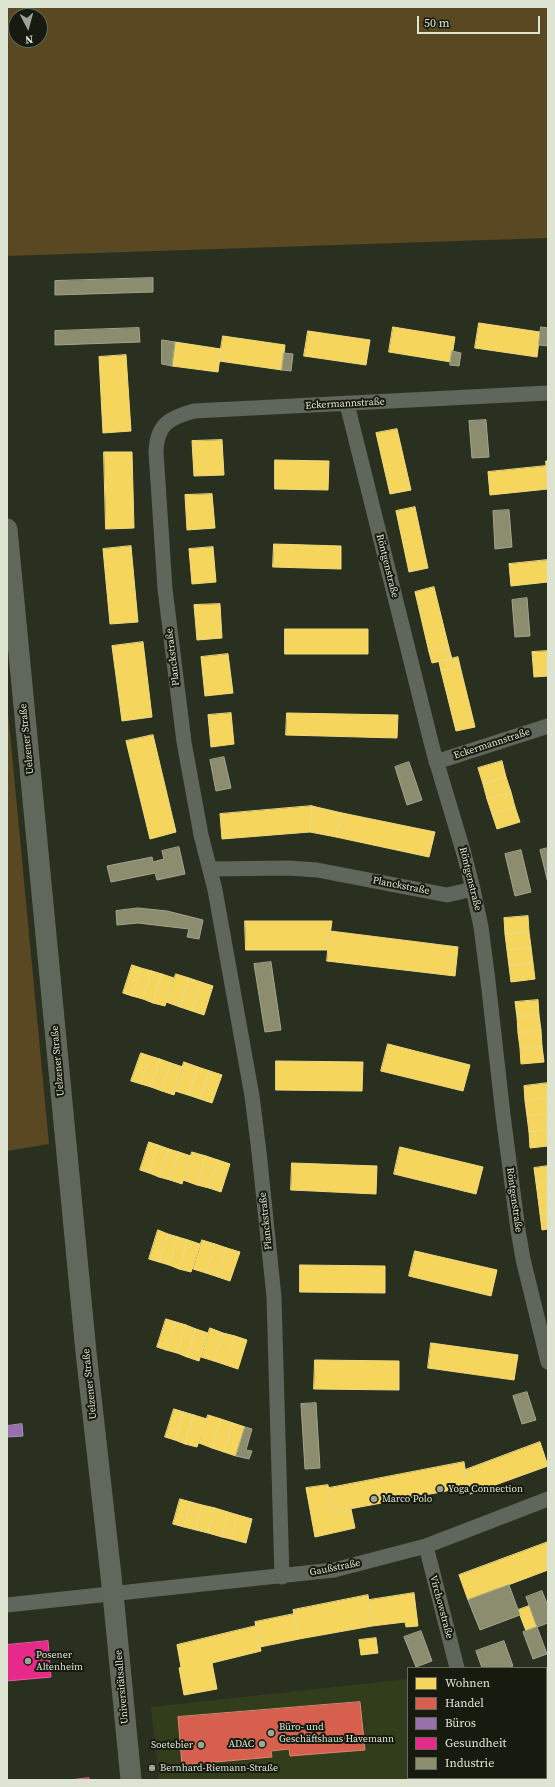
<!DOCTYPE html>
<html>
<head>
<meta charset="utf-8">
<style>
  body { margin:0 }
  #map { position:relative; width:555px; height:1787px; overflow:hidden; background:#2a301f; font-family:"Source Serif 4",serif }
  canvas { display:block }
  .frame { position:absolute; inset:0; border:8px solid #dde4d2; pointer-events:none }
  .legend { position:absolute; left:407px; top:1667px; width:140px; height:112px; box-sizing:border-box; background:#171b0f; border:1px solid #666b5d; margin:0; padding:5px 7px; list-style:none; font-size:12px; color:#dde4d2 }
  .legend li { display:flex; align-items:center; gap:8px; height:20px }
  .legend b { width:20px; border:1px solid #666b5d }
  .north { position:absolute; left:8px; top:8px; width:40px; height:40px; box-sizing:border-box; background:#171b0f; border:1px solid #666b5d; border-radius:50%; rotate:174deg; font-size:11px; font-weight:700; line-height:16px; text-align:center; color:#dde4d2 }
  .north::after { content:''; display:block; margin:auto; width:14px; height:18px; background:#9ea593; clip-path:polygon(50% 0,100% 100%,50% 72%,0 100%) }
  .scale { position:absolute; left:417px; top:16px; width:123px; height:18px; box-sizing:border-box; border:2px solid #dde4d2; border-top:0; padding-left:5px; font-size:12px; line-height:14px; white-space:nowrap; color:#dde4d2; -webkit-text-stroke:3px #171b0f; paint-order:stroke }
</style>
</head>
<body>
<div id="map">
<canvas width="555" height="1787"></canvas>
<div class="frame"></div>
<ul class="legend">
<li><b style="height:11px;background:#f6d55c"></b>Wohnen</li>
<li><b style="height:11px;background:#d6604d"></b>Handel</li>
<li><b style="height:11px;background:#9970ab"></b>Büros</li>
<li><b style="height:11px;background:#e7298a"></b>Gesundheit</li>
<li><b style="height:11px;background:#8c8c6e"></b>Industrie</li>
</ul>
<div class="north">N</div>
<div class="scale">50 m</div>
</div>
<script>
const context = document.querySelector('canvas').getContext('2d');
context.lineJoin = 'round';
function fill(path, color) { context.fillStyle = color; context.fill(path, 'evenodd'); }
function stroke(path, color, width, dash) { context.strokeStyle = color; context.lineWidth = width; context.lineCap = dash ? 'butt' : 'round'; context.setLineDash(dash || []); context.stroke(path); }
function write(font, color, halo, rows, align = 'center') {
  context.font = font + ' "Source Serif 4",serif'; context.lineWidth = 4; context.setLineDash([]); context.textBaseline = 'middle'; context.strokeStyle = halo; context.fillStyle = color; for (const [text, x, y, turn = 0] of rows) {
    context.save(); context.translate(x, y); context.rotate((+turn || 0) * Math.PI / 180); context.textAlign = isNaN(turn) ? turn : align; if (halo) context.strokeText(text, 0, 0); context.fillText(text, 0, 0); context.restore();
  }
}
const built = new Path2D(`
  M408,1679V1778H471V1780H159L151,1707Z`);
const green = new Path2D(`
  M7,7H548V238L7,256ZM16,16H40V40H16Z
  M7,702L49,1144L7,1151Z`);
const homes = new Path2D(`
  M479,323L540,332L537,357L475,348Z
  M393,327L455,337L451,362L389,352Z
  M308,331L370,340L366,365L304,356Z
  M223,336L285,345L282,370L219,361Z
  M175,342L221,349L218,372L172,366Z
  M126,355L131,431L103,433L99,357Z
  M397,429L411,490L390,494L376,433Z
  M222,440L224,475L194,476L192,441Z
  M104,452H132L134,528L106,529Z
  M275,460L329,461L328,490L275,489Z
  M546,461H548V482L546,466Z
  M546,466L548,489L490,495L488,472Z
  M212,494L215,528L187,530L185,495Z
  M415,507L428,568L409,572L396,511Z
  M274,544L341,546V569L273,567Z
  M131,546L138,622L110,624L103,549Z
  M213,547L216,582L192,584L189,549Z
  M548,560V582L511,586L509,564Z
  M434,587L449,648L429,652L415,592Z
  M220,604L222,638L197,640L194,605Z
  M285,629H368V654H285Z
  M143,642L152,717L122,721L112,646Z
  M449,648L452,659L432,663L429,652Z
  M548,651V676L534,677L532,652Z
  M228,654L233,693L205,696L201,657Z
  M458,657L460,666L441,671L439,662Z
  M460,666L475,727L456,731L441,671Z
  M231,713L234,744L211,747L208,715Z
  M287,713L398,715L397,738L286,735Z
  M153,735L176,832L150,839L126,741Z
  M502,761L506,777L483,784L478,768Z
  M506,777L511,792L487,799L483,784Z
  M511,792L515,807L492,814L487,799Z
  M312,806L310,832L222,839L220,814Z
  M312,806L342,813L336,837L310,832Z
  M515,807L520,822L497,829L492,814Z
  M342,813L435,832L429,857L336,837Z
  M528,916L529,932L505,934L504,918Z
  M245,921H332L328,950H246Z
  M330,931L458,947L455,976L327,961Z
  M529,932L531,947L507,950L505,934Z
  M531,947L533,963L509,966L507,950Z
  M533,963L535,979L511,982L509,966Z
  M132,965L141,968L132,996L123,993Z
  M141,968L152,971L143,999L132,996Z
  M152,971L162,974L153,1003L143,999Z
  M162,974L174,978L165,1006L153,1003Z
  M176,974L189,978L180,1007L166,1002Z
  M189,978L201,982L192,1011L180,1007Z
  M201,982L213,986L204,1015L192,1011Z
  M538,1000L539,1015L517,1017L515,1002Z
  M539,1015L541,1030L518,1033L517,1017Z
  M541,1030L542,1046L520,1048L518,1033Z
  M388,1044L470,1065L463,1091L381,1071Z
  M542,1046L544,1062L521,1064L520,1048Z
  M141,1053L150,1056L141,1084L131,1081Z
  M150,1056L160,1059L151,1087L141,1084Z
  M160,1059L171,1063L162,1091L151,1087Z
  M276,1061L363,1062L362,1091L276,1090Z
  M184,1062L198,1067L188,1095L175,1091Z
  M171,1063L183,1067L174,1095L162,1091Z
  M198,1067L210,1071L200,1099L188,1095Z
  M210,1071L222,1075L212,1103L200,1099Z
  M548,1083V1098L525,1101L524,1086Z
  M548,1098V1114L527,1116L525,1101Z
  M548,1114V1130L529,1132L527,1116Z
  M548,1130V1146L530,1148L529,1132Z
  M149,1142L158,1145L149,1173L140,1170Z
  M158,1145L169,1149L159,1177L149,1173Z
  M400,1147L483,1167L476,1194L394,1174Z
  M169,1149L179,1152L170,1180L159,1177Z
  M179,1152L191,1156L182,1184L170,1180Z
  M192,1152L206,1156L197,1185L183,1180Z
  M206,1156L218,1160L209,1188L197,1185Z
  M218,1160L230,1164L221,1192L209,1188Z
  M292,1163L377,1166L376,1194L291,1190Z
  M548,1166V1181L536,1183L534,1168Z
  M548,1181V1197L538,1198L536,1183Z
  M548,1197V1213L540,1214L538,1198Z
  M548,1213V1229L542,1230L540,1214Z
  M158,1230L168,1234L159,1262L149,1259Z
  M168,1234L178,1237L169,1265L159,1262Z
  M178,1237L188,1240L179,1269L169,1265Z
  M188,1240L200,1244L191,1272L179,1269Z
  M202,1240L215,1244L206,1273L193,1269Z
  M215,1244L227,1248L218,1277L206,1273Z
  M227,1248L240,1252L230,1281L218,1277Z
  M415,1251L497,1270L491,1296L409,1276Z
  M300,1265L385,1266V1293L300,1292Z
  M166,1319L176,1322L166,1350L157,1347Z
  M176,1322L186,1325L177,1353L166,1350Z
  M186,1325L196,1329L187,1357L177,1353Z
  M210,1328L223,1333L214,1361L201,1357Z
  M196,1329L208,1333L199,1361L187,1357Z
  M223,1333L235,1336L226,1365L214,1361Z
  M235,1336L247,1340L238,1369L226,1365Z
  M431,1343L518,1355L514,1380L428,1368Z
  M315,1360L399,1361V1390L314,1389Z
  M174,1409L184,1412L175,1440L165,1437Z
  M184,1412L194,1415L185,1444L175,1440Z
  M194,1415L207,1419L197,1447L185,1444Z
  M208,1415L221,1419L212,1448L199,1443Z
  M221,1419L233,1423L224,1452L212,1448Z
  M233,1423L245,1427L236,1456L224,1452Z
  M540,1442L548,1466L470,1494L465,1470Z
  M464,1462L468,1487L333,1512L329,1488Z
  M328,1485L333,1512L351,1509L355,1528L315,1537L306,1488Z
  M180,1499L191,1502L184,1527L173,1524Z
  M191,1502L202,1505L196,1530L184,1527Z
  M202,1505L215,1508L208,1533L196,1530Z
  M215,1508L228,1512L222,1537L208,1533Z
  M228,1512L238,1515L231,1539L222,1537Z
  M238,1515L252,1519L246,1543L231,1539Z
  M548,1542V1570L468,1600L459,1575Z
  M414,1593L418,1626L406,1627L405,1622L372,1626L369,1600Z
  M368,1595L372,1626L299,1639L293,1610Z
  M529,1606L537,1627L526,1631L518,1610Z
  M294,1614L299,1639L260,1647L255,1622Z
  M256,1626L261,1651L212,1663L217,1689L184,1695L179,1668L181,1667L177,1645Z
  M376,1638L378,1653L361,1655L359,1640Z`);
const shops = new Path2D(`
  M360,1702L365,1750L290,1756L289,1749L271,1751L272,1757L182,1765L178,1717Z`);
const offices = new Path2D(`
  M22,1424L23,1436L7,1437V1426Z`);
const health = new Path2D(`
  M48,1641L51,1677L7,1681V1645Z
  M89,1778V1780H70Z`);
const industry = new Path2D(`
  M153,278V292L55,295V281Z
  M541,327L548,328V346L539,345Z
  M139,328L140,342L55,345V331Z
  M162,340L175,342L172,366L162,364Z
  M452,351L461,353L459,366L450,365Z
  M284,353L293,354L291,371L282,370Z
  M486,420L489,457L472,458L469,421Z
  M509,510L512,547L495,549L493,511Z
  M527,598L530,636L515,637L512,600Z
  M224,757L231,788L216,791L210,760Z
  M409,762L422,800L407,805L395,767Z
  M179,847L185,874L157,880L155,873L111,882L107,866L152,857L153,862L164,859L162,851Z
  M548,848V883L540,850Z
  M521,850L531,892L515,896L505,854Z
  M138,908L167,911L203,920L199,939L187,937L189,929L138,923L117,925L116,911Z
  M271,962L281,1030L265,1032L254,964Z
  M527,1392L536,1420L522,1424L513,1396Z
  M316,1403L320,1468L305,1469L301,1404Z
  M245,1427L252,1429L246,1450L252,1451L249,1459L236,1456Z
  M509,1585L520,1615L480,1630L468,1600Z
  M542,1591L548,1606V1623L537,1627L526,1597Z
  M537,1627L547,1654L533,1659L523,1632Z
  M421,1631L432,1661L416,1667L404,1637Z
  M504,1641L513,1666L508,1668H482L476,1651Z`);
const minor = new Path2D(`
  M347,404L433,750L464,854L473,889L481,927L488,981L503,1115L518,1230L523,1259L548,1362
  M436,762L548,726
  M210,869L288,868L317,870L447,895L473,889
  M426,1546L457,1668
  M282,1577L274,1297L259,1152L252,1096L215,890L201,835L184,742L165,589L156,452C157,424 169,418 194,411L548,393
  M7,1605L334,1570L426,1546L548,1499
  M483,1778L484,1780`);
const secondary = new Path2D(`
  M7,529L86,1352L113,1594L131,1780`);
const markers = [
  [440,1489,4,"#9ea593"],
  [374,1499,4,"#9ea593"],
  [28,1661,4,"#9ea593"],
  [271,1733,4,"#9ea593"],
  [262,1744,4,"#9ea593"],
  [201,1745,4,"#9ea593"],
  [152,1768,4,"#9ea593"]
];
const streetNames = [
  ["Eckermannstraße",345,404,-3],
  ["Röntgenstraße",387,566,76],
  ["Planckstraße",173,657,-97],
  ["Uelzener Straße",27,739,-96],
  ["Eckermannstraße",492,744,-18],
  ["Röntgenstraße",470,879,76],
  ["Planckstraße",401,886,11],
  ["Uelzener Straße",58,1061,-95],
  ["Röntgenstraße",514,1200,82],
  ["Planckstraße",266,1221,-96],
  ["Uelzener Straße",90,1384,-96],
  ["Gaußstraße",335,1568,-11],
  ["Virchowstraße",441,1607,75],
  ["Universitätsallee",122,1687,-95]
];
const poiNames = [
  ["Yoga Connection",448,1489],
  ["Marco Polo",382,1499],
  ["Posener",36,1655],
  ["Altenheim",36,1667],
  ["Büro- und",279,1727],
  ["Geschäftshaus Havemann",279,1739],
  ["ADAC",254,1744,"right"],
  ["Soetebier",193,1745,"right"],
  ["Bernhard-Riemann-Straße",160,1768]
];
fill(built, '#323d1c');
fill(green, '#594821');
fill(homes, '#f6d55c');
stroke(homes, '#eeda7f', 1);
fill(shops, '#d6604d');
stroke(shops, '#d88875', 1);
fill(offices, '#9970ab');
stroke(offices, '#ad93b7', 1);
fill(health, '#e7298a');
stroke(health, '#e461a0', 1);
fill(industry, '#8c8c6e');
stroke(industry, '#a4a68c', 1);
stroke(minor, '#5f665b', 15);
stroke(secondary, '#60685b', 21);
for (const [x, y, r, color] of markers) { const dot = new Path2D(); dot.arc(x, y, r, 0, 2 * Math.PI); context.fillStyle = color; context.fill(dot); stroke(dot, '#171b0f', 1.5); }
write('10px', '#dde4d2', '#171b0f', streetNames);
write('10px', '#dde4d2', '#171b0f', poiNames, 'left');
</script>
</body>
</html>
